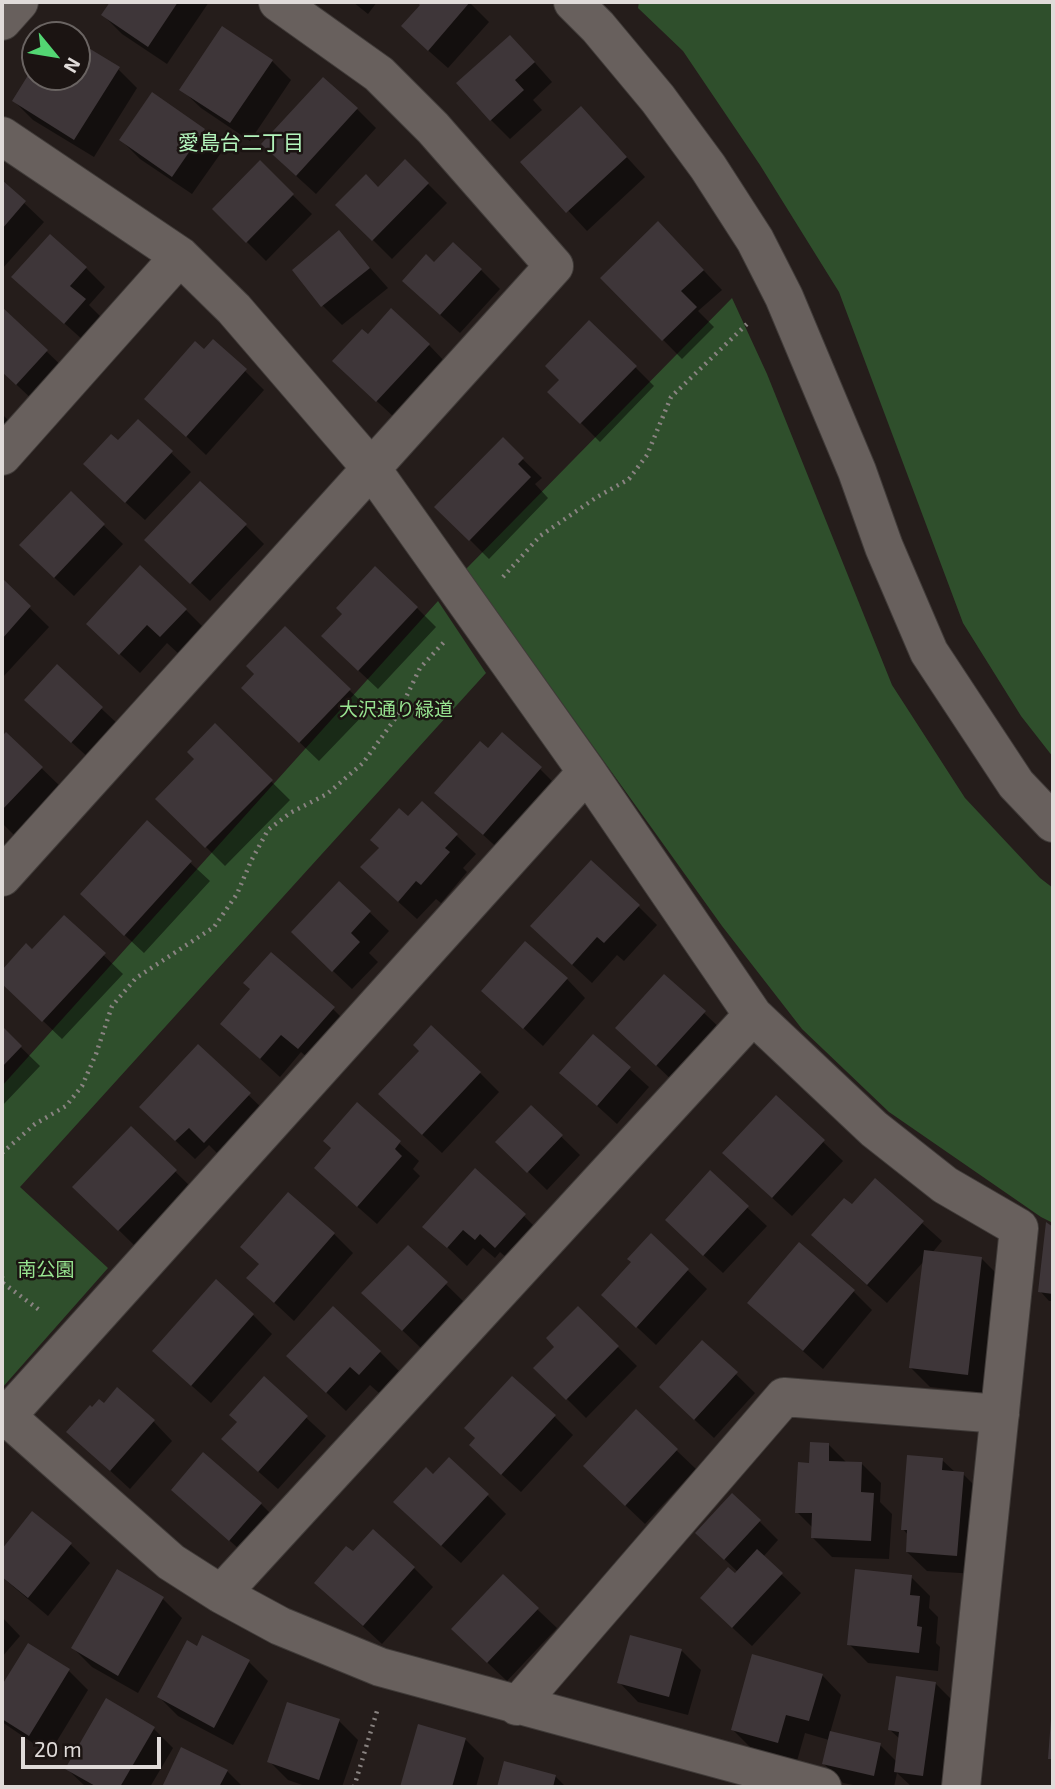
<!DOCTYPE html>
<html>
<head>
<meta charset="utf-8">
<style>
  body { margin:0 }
  #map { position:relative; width:1055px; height:1789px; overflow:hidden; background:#251d1b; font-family:"Exo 2",sans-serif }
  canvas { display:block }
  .frame { position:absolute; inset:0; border:4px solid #e0dbd9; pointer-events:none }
  .north { position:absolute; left:21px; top:21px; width:70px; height:70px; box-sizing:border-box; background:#1b1412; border:2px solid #6a6462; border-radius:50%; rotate:120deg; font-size:19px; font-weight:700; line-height:28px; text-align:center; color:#e0dbd9 }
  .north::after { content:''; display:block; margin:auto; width:24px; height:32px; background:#53d673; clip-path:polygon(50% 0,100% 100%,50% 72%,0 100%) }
  .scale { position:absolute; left:21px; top:1737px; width:140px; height:32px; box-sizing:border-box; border:4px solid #e0dbd9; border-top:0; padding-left:9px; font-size:21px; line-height:24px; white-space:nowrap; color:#e0dbd9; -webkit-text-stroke:5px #1b1412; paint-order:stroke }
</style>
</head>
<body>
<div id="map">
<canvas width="1055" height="1789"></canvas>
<div class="frame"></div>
<div class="north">N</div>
<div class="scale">20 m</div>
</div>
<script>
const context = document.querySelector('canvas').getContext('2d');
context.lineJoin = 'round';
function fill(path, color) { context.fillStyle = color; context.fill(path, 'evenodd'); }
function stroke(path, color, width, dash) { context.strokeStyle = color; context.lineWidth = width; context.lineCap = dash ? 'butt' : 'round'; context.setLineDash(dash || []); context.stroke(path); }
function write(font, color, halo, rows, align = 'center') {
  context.font = font + ' "Exo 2","Noto Sans JP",sans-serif'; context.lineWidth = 5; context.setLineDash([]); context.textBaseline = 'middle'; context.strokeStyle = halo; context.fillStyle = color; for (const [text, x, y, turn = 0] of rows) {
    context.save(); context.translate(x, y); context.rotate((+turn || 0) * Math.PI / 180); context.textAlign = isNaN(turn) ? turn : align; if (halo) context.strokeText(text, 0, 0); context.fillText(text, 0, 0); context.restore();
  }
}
const green = new Path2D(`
  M639,2H1053V757L1021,716L963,623L839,292L760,165L683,51L638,8Z
  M732,298L767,374L892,685L965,798L1040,878L1053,888V1223L1041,1217L889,1112L802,1029L722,926L466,569Z
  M438,601L486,673L20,1187L108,1268L2,1388V1086Z`);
const shadow = new Path2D(`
  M112,2H209L167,64L122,34L103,15Z
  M353,2H377L368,14Z
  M417,2H469L489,22L448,68L422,45V6Z
  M77,55L118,69L137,88L94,157L33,120L14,101L35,67V77H52L60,82L63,77H77Z
  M529,56L552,82L533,100L542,110L510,139L491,120Z
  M272,61L291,80L250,141L201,108L182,90Z
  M152,95L204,131L223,150L192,194L140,159L121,140Z
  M357,109L376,128L316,194L282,163Z
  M600,128L645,177L587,231L523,162Z
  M405,161L447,203L392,259L338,205L378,189Z
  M260,163L312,214L266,261L214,209Z
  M2,182L44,222L2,269Z
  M339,233L388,288L342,325L323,306L294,270Z
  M677,242L722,290L698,311L714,327L682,359L602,278Z
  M434,264L481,270L500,289L460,333L424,300Z
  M86,268L105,287L89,305L103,319L84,341L13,277Z
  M2,309L66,370L36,403L2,371Z
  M429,345L447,364L396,419L354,380Z
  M204,351L245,371L264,390L206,455L166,417Z
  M635,367L654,386L600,442L550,392Z
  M2,414L11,423L2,433Z
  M138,421L191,472L145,520L104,483L118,443Z
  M503,440L542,478L535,484L548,498L489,559L437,507Z
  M71,494L123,544L74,596L40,564Z
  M245,525L264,544L210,601L166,559Z
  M2,581L49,627L3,677L2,676Z
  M417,608L436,627L378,689L342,655L344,614Z
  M186,610L205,629L180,655L167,643L140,673L88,624Z
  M285,629L369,709L319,761L262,706L256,674Z
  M57,667L121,727L91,760L46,719Z
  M215,726L290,800L225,866L158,799L197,759Z
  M6,734L61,787L14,835L2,823V738Z
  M488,750L540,769L559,788L503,853L437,793Z
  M422,803L476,854L463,868L467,872L441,903L436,899L417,919L381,886L408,818Z
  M147,823L210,881L144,953L101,913Z
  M339,883L389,931L369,953L378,962L352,989L312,951Z
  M638,906L657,925L624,961L617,955L592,983L551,945Z
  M64,917L123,974L62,1039L2,982V972L26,946L32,951Z
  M665,976L724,1032L676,1084L636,1046Z
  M567,979L585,998L543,1046L483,991Z
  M333,1009L352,1028L318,1067L301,1052L280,1077L222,1024Z
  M2,1029L40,1066L2,1106Z
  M593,1036L649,1087L617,1124L561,1073Z
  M198,1046L268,1114L224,1160L209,1145L195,1159L160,1126Z
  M422,1051L480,1073L499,1092L442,1153L399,1113Z
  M776,1097L843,1161L792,1216L744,1172Z
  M357,1105L419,1161L413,1169L420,1176L377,1224L335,1187L333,1148Z
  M531,1107L580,1155L547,1190L517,1161Z
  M131,1128L194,1190L138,1249L75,1187Z
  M710,1173L767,1226L723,1273L686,1239Z
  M875,1181L942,1241L932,1253L981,1258L1000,1277L986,1393L930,1387L911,1368L924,1261L887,1303L832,1254L852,1207Z
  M524,1216L543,1235L515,1265L500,1252L495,1258L483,1248L467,1266L425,1226Z
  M1047,1225L1053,1229V1301H1049L1040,1291Z
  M334,1234L353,1253L294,1321L248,1278Z
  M651,1235L707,1289L656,1345L623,1314L633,1263Z
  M408,1247L465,1303L422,1349L383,1312Z
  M853,1291L872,1310L823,1369L749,1303Z
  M578,1308L637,1366L586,1418L536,1368L557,1347Z
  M253,1315L272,1334L211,1403L174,1370Z
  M703,1342L755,1393L714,1438L680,1406Z
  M380,1352L399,1371L379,1393L370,1385L346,1411L308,1375Z
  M264,1379L326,1436L278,1489L243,1458Z
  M104,1405L154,1422L172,1441L130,1489L68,1432Z
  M636,1412L696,1469L645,1524L604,1485Z
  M554,1416L573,1435L521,1492L490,1464Z
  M829,1445L847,1463L862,1464L881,1483L880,1502L892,1514L889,1559L832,1557L813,1538V1528L797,1512L811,1464Z
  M942,1460L956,1473L963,1474L982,1493L976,1574L927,1571L907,1552L908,1535L903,1529Z
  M433,1477L487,1495L506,1514L461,1563L414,1521Z
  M173,1490L261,1504L280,1523L249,1558Z
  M32,1513L71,1545L90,1563L48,1616L2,1577V1551Z
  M759,1521L778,1540L763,1557L801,1593L752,1646L721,1617L738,1572L717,1552Z
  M353,1553L414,1568L433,1587L382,1644L316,1583Z
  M118,1572L163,1599L182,1618L138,1693L92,1667L73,1648Z
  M503,1577L557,1628L507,1681L472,1648Z
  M911,1577L930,1596L929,1608L938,1617L936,1643L940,1647L938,1671L868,1663L849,1644Z
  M2,1617L20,1636L2,1657Z
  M203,1638L249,1662L268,1681L233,1745L178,1716L159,1697L197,1648Z
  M29,1645L69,1671L88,1690L49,1754L2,1722V1689Z
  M682,1651L701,1670L688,1715L638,1702L619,1682Z
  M822,1675L841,1695L830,1733L880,1745L897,1762L900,1739L890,1730L935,1683L955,1703L943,1787H912L897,1773L894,1787H863L843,1783L824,1764L829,1740L805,1733L797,1761L752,1749L733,1730Z
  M339,1721L358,1740L342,1787H308L288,1780L269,1761Z
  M419,1726L465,1739L484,1758L476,1787H402Z
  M154,1729L173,1748L150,1787H86L67,1769Z
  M182,1749L227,1771L243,1787H164Z
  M506,1763L556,1777L566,1787H499Z`);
const building = new Path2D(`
  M110,2H178L148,47L101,15Z
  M416,2H470L428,51L401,26L420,5Z
  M222,26L273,60L230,123L179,90Z
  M510,35L535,62L515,80L524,90L490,121L456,83Z
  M82,44L120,67L74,140L12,101L35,64V77H56L59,79L61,77H77V51Z
  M323,77L358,108L296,176L261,144Z
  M152,92L205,129L172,177L119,140Z
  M581,106L627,157L566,213L520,162Z
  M405,159L429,183L372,241L335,205L366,174L378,187Z
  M260,160L294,194L246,243L212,209Z
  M2,180L26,201L2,229Z
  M658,221L704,270L681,291L697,307L662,341L600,278Z
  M339,230L370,268L321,307L292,270Z
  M50,234L87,267L70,286L86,299L64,324L11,277Z
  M453,242L482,269L440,315L402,281L426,254L434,262Z
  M2,307L48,350L16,385L2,372Z
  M391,308L430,344L376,402L332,361L362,329L368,334Z
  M589,320L637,366L580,424L547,392L559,380L545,366Z
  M213,339L247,369L186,437L144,399L195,341L204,349Z
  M138,419L173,451L125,503L83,464L111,434L118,440Z
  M503,437L524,458L518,464L531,477L469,541L434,507Z
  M200,481L247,524L190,584L144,540Z
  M71,491L105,524L54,578L19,545Z
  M140,565L187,609L160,637L147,625L119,655L86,624Z
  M375,566L418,607L358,671L321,636L342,614L336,608Z
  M2,578L31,606L2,639Z
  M285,626L351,689L299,743L241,688L254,674L246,666Z
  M57,664L103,707L71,743L24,700Z
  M215,723L273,780L205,848L155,799L194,759L187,752Z
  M6,732L43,767L2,810V736Z
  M502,732L542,767L483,835L434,793L480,741L488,748Z
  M422,801L458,834L445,848L450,852L421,885L416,881L398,902L360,867L379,848L370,840L399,808L408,816Z
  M147,820L192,861L124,936L80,894Z
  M591,860L640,905L604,943L597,937L572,965L530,926Z
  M339,881L371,911L351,933L360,942L332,972L291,932Z
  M64,915L106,953L42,1022L2,984V970L26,943L32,949Z
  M525,941L568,978L523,1029L481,991Z
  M271,952L335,1007L298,1049L281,1035L260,1059L220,1024L250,989L243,983Z
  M664,974L706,1011L656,1066L615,1028Z
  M431,1025L481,1072L422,1135L378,1094L419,1051L413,1045Z
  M2,1026L22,1046L2,1067Z
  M593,1034L631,1067L597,1106L559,1073Z
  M198,1044L251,1093L204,1143L189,1128L175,1141L139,1107Z
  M776,1095L825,1140L772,1198L722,1153Z
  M357,1102L401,1141L395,1149L402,1156L357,1207L314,1168L331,1148L323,1141Z
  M531,1105L563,1135L527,1173L495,1142Z
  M131,1126L177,1170L118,1231L72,1187Z
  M475,1168L526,1214L495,1248L480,1234L475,1240L463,1230L447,1248L422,1227Z
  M710,1170L749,1206L703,1256L665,1220Z
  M875,1178L924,1221L867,1285L811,1235L844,1198L852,1204Z
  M288,1192L335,1233L274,1303L246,1278L259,1264L240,1247Z
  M1046,1222L1053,1227V1294L1038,1292Z
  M651,1233L689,1269L636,1328L601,1295L631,1262L627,1259Z
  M799,1242L855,1290L803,1351L747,1303Z
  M408,1245L448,1282L402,1331L361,1293Z
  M924,1250L982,1257L968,1375L909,1368Z
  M216,1279L254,1314L191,1386L152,1351Z
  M333,1306L381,1351L359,1375L350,1367L326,1393L286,1356Z
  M578,1306L619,1346L566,1400L533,1368L554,1347L546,1338Z
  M702,1340L738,1372L694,1420L659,1387Z
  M264,1376L308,1416L258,1472L221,1439L237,1422L229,1415Z
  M512,1376L556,1415L501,1475L469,1445L475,1438L464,1428Z
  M117,1387L155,1420L110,1471L66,1432L90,1405L92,1407L99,1399L104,1403Z
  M636,1409L678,1449L625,1506L583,1466Z
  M810,1442L829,1443V1461L862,1462L861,1492L874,1493L871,1541L811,1538L812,1513H795L798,1462L809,1463Z
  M203,1452L262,1503L229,1541L171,1490Z
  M907,1455L943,1458L942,1470L964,1472L957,1556L906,1552L907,1530H901Z
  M449,1457L489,1494L441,1546L393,1502L426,1467L433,1474Z
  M732,1493L761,1520L724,1560L695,1533Z
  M32,1511L72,1543L28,1598L2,1577V1549Z
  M373,1529L415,1567L363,1626L314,1583L346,1546L353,1551Z
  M757,1549L783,1573L732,1628L700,1598L728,1567L735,1573Z
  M117,1569L164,1597L118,1676L71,1648Z
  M855,1569L912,1575L910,1595L920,1596L917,1626L922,1627L919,1653L847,1645Z
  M503,1574L539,1608L487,1663L451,1629Z
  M202,1635L250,1660L214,1728L157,1697L187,1640L197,1646Z
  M630,1635L682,1649L669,1697L617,1683Z
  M28,1643L70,1669L29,1736L2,1719V1685Z
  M752,1654L823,1674L809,1721L786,1715L778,1743L731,1730Z
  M896,1676L936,1682L923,1776L894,1772L899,1732L888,1730Z
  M106,1698L155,1727L120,1787H97L65,1769Z
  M287,1702L340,1719L319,1780L267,1762Z
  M1051,1719H1053V1759H1048Z
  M418,1724L466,1738L452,1787H400Z
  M830,1731L881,1743L874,1776L822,1764Z
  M181,1747L228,1770L219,1787H162Z
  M504,1761L556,1775L553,1787H497Z`);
const path = new Path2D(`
  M503,577L540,536L597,497L629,479L647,455L671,397L749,322
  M2,1153L35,1124L66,1106L82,1086L96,1054L112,1006L136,978L214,927L237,894L251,861L268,830L290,813L327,794L363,763L397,716L420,668L444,642
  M2,1276V1288
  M3,1283L42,1312
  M354,1787L377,1711`);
const minor = new Path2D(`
  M573,2L598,27L658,99L708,167L755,240L784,297L857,471L884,547L929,652L1016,784L1053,823
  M2,21L19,2
  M2,136L180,256L234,309L371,468L587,772L753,1015L874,1129L945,1185L1019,1228L961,1787
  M2,456L180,256
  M2,877L554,266L433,128L379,74L278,2
  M6,1416L171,1562L221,1594L280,1626L380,1667L822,1787
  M2,1421L587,772
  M221,1594L753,1015
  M517,1706L784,1397L1000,1414`);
const parkNames = [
  ["大沢通り緑道",396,710],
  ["南公園",46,1270]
];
const neighbourhoodNames = [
  ["愛島台二丁目",241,143]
];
fill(green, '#2f4f2c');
fill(shadow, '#0007');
fill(building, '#3e3639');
stroke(minor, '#403b39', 40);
stroke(path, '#898381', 4.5, [2, 5]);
stroke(minor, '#68605d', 38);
write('19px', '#97e490', '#1b1412', parkNames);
write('21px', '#b3f4bc', '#1b1412', neighbourhoodNames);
</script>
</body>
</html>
